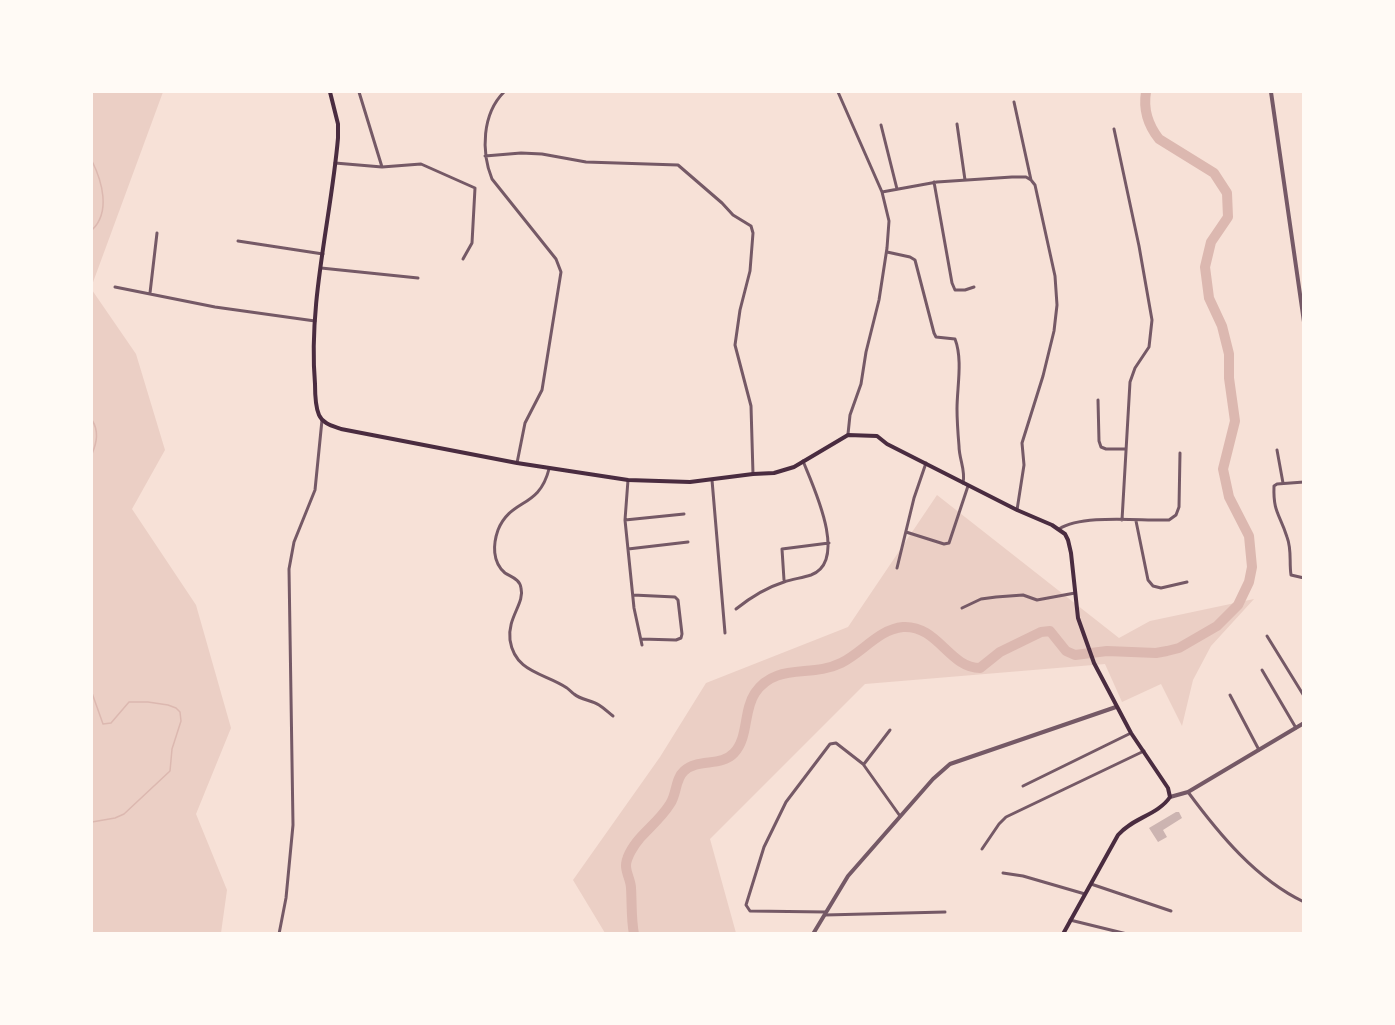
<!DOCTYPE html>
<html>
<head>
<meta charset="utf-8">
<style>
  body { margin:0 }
  #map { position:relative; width:1395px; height:1025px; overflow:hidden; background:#f7e1d7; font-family:Lora,serif }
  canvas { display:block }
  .frame { position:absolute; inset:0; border:93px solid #fffaf5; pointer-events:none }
</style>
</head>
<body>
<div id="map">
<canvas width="1395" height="1025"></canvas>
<div class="frame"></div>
</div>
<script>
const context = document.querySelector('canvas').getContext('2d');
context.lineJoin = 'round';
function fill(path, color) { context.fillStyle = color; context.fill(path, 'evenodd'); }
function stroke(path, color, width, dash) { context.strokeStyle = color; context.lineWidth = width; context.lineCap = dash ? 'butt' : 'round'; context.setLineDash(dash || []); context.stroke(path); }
const green = new Path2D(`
  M92,92H163L92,285Z
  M92,290L136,354L165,450L132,509L196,605L231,728L196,814L227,890L221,933H92Z
  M937,495L1119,638L1150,621L1254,599L1211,646L1193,680L1182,726L1161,684L1122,702L1105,664L865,684L710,839L736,933H605L573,880L660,757L706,683L848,627Z`);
const stream = new Path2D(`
  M92,161C102,181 111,212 92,230
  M92,420C99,431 97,442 92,454
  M92,693L103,724L111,723L129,702H148L168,705L176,708L180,712L181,721L172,749L170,771L124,814L115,818L92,822`);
const river = new Path2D(`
  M634,934C631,919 632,903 631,888C631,881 626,873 626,866C626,857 634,845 640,838C650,827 662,817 670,804C677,794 675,779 684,771C698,758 721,767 734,753C749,737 743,711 755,693C776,662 811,678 841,663C862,653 879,629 903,627C938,625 949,668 980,668L1000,652L1041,632L1050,631L1066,651L1075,655L1107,651L1156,653L1167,651L1179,648L1217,626L1238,605L1249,582L1252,567L1249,536L1229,497L1223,469L1235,421L1229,378V354L1222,326L1209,298L1205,267L1211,242L1228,217L1227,193L1214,173L1159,139C1148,125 1143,110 1146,92`);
const building = new Path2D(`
  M1176,812H1179L1182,818L1163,830L1167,837L1158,842L1149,828Z`);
const minor = new Path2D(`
  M359,92L382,167
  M504,92C482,114 481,152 492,179L556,259L561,272L542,390L525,423L517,463
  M838,92L882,192L889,221L887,248L879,300L866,352L861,384L850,415L848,434
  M1014,102L1031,180
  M957,124L965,180
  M881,125L897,189
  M1114,129L1139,246L1152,320L1149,347L1135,368L1130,382L1122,520
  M485,156L521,153L542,154L586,162L678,165L722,203L733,215L751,226L753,233L750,271L740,310L735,345L751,406L753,474
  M335,163L382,167L421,164L475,188L472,243L463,259
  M934,182L952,283L955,290H965L974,287
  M882,192L937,182L1012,177H1026L1031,180L1035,185L1055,276L1057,305L1054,331L1043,376L1022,443L1024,465L1017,510
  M238,241L323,254
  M887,252L910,257L915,260L934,333L936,337L955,339C963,360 957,387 957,409C957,421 958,434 959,446C959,459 966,471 963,483
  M321,268L418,278
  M115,287L215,307L315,321
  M150,293L157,233
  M1098,400L1099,441L1101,447L1106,449H1126
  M1277,450L1283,483
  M549,469C539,509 511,498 498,530C493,544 492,562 505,573C511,577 520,579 521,588C525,603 507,618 510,640C515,673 545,673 567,688C569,689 572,693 574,694C581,700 591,700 599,705C604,708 609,713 613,716
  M628,480L625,520L634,608L642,645
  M712,480L725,633
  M1304,482L1277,484L1274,486C1273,513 1280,514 1287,537C1292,550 1289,562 1291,575L1304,578
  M625,520L684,514
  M1136,521L1148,580L1153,586L1161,588L1187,582
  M1059,529C1083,514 1139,521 1169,520L1176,515L1179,507L1180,453
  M906,532L944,544L949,543L968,486
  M628,549L688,542
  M897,568L914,498L926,463
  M784,580L782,549L829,543
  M633,595L675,597L678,600L682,634L681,638L676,640L641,639
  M962,608L981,599L996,597L1023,595L1037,600L1075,593
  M736,609C751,597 765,588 784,582C792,579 802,578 811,575C849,561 813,486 803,461
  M1267,636L1304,696
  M1262,670L1296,728
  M1230,695L1259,750
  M864,764L890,730
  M1023,786L1131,733
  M1188,792C1219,834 1256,879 1304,902
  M982,849L999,824L1006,817L1144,751
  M1003,873L1023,876L1085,894
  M1091,884L1171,911
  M826,912L750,911L746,905L764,847L786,802L830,744L836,743L863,764L900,816
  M825,915L945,912
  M1070,920L1127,934
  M279,934L286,898L293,825L289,569L294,542L315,490L322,420`);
const tertiary = new Path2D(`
  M1271,92L1304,322
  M1170,797L1188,792L1304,723
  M813,934L848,876L933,779L950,764L1116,707`);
const secondary = new Path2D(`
  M330,92L338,124V138C331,219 308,302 315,384C315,394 315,406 319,415C323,424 333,426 341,429L517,463L628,480L690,482L753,474L774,473L794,467L848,435L877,436L887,444L1017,510L1052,525L1065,534L1068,540L1071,553L1078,618L1094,663L1131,733L1168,788L1170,797C1158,815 1132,818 1118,835L1063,934`);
fill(green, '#ebcfc5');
stroke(stream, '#dcb8b0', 1.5);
stroke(river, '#dcb8b0', 10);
fill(building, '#ccb4b1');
stroke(minor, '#755966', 3);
stroke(tertiary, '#755966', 4);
stroke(secondary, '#4a2c40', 4);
</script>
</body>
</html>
